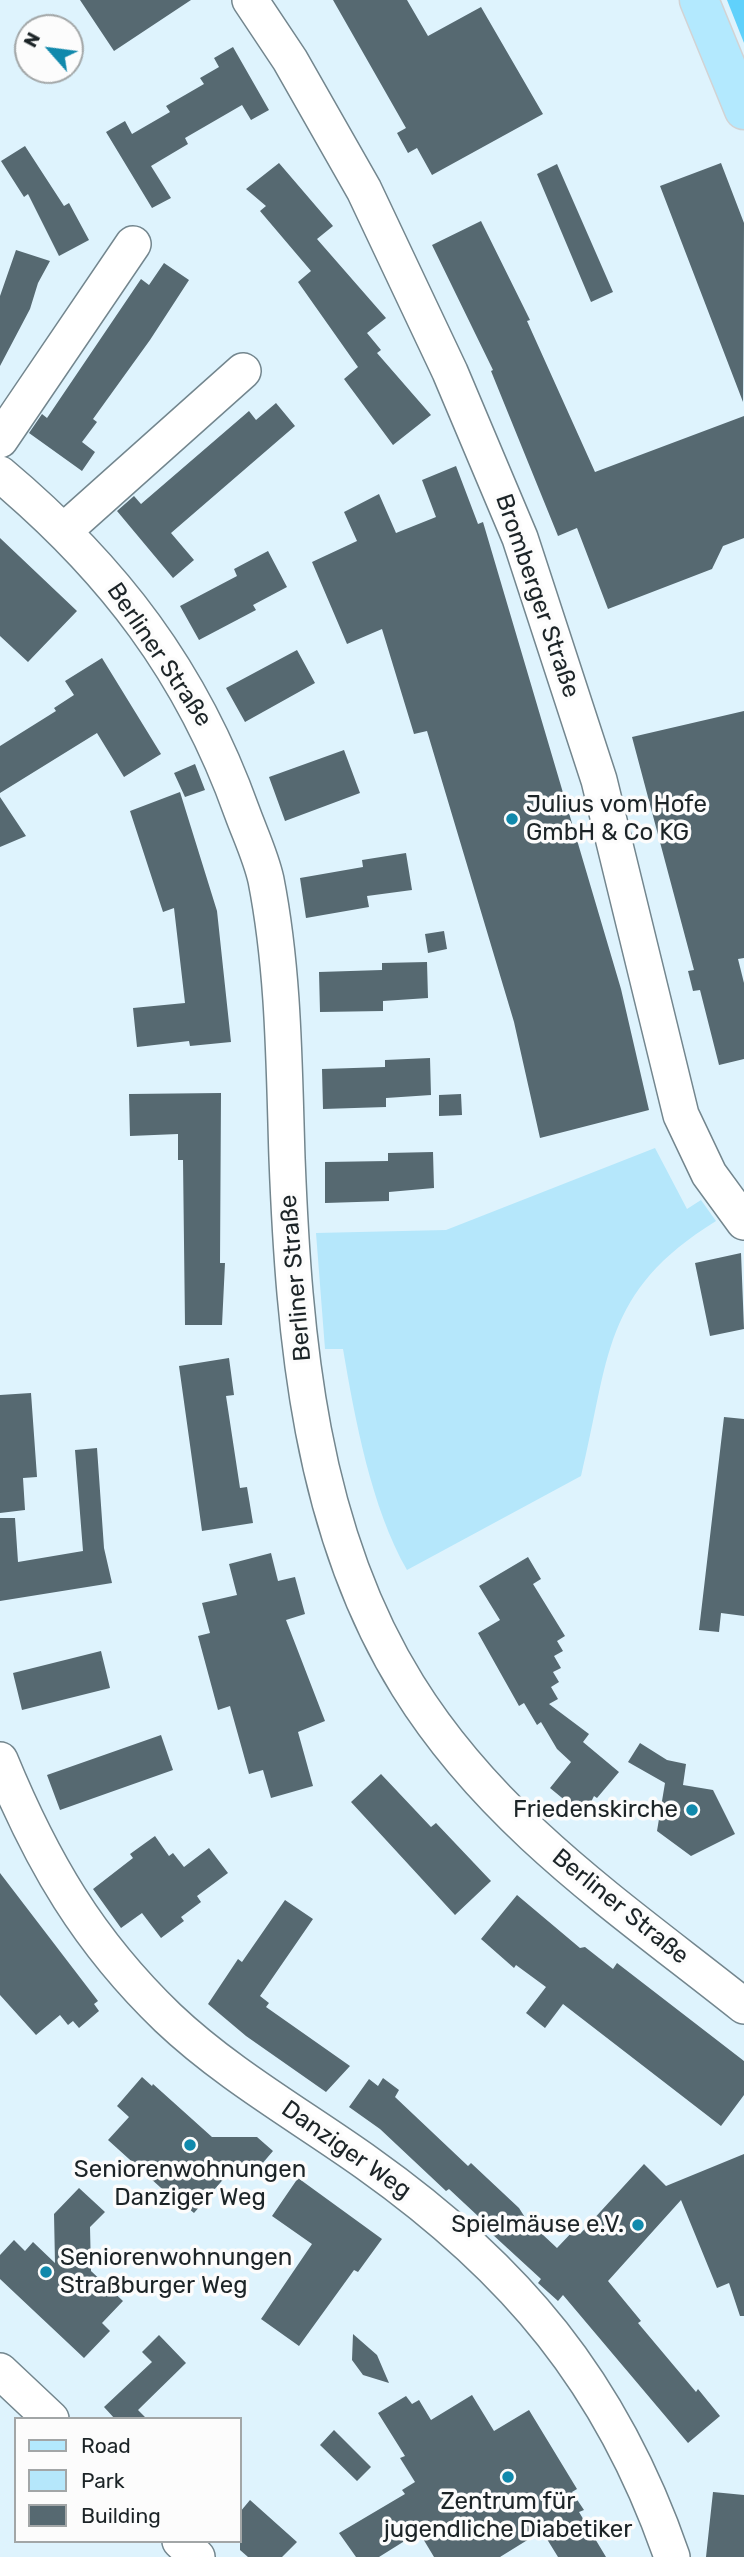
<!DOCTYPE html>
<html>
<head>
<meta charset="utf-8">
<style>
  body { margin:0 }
  #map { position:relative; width:744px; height:2557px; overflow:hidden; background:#def3fd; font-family:Rubik,sans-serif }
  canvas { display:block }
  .legend { position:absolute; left:14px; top:2417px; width:228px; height:126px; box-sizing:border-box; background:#fcfcfc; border:2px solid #a2a6a7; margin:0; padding:9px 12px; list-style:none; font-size:21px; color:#1c2427 }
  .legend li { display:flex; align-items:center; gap:14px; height:35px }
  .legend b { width:35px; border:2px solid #a2a6a7 }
  .north { position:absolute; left:14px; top:14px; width:70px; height:70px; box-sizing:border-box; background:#fcfcfc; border:2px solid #a2a6a7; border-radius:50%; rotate:298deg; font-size:19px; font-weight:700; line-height:28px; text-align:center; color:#1c2427 }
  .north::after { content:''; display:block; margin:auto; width:24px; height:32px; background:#1189ac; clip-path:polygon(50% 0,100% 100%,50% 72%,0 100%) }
</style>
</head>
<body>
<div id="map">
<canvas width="744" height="2557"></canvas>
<ul class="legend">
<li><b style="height:9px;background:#b3e9fe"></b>Road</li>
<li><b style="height:19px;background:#b5e7fb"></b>Park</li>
<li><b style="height:19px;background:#566971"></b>Building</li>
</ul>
<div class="north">N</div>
</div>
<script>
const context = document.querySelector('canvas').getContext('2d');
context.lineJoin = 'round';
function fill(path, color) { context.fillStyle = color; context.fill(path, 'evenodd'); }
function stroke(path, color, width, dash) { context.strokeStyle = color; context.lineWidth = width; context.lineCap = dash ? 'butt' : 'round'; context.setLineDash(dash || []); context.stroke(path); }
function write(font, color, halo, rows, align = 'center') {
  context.font = font + ' Rubik,sans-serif'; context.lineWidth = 7; context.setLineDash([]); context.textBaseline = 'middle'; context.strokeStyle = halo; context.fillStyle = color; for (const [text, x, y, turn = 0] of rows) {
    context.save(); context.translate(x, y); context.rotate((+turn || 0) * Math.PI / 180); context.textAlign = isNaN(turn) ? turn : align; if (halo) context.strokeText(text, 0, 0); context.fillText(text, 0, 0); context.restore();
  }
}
const green = new Path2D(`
  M655,1148L687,1209L701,1200L716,1221C601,1292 610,1359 581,1476L407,1570C371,1507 355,1419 343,1349H325L316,1233L446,1230Z`);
const forest = new Path2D(`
  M727,0H744V43Z`);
const building = new Path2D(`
  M80,0H191L114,51Z
  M333,0H407L428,36L481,7L543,114L432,175L417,148L408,153L397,133L406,128Z
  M233,47L269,110L251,120L242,105L185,138L188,144L151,166L171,198L152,208L106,132L125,121L132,134L170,112L166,106L204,84L200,78L219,67L214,58Z
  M25,146L64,206L69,203L89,240L59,256L28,194L24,197L1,161Z
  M279,163L333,226L317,239L386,318L367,333L381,350L377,353L431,415L393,445L344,379L358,367L298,282L311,271L260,211L266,206L246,189Z
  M721,163L744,223L743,402L660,186Z
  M557,164L613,292L591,302L537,174Z
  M481,221L530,320L527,321L595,472L744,416V538L723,546L712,569L608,609L577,528L558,536L491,371L493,370L432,245Z
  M16,250L50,261L38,283L30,309L0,366V296Z
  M164,263L189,280L150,340L93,419L97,422L82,442L95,452L82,471L29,433L42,414L47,418L141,279L149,285Z
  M276,403L295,426L171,533L194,560L173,578L117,511L134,496L141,504L249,411L256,420Z
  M456,466L478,524L483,522L621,989L649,1110L540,1138L514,1022L427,731L414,734L382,629L347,644L312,562L357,541L344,512L379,494L396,533L436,517L422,480Z
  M0,538L77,611L28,662L0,636Z
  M268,551L287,587L253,605L256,610L199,640L180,606L237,576L234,569Z
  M297,650L315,683L245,722L226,688Z
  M102,658L161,754L124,777L97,733L0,793V746L56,711L54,708L74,695L65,681Z
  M744,711V958L738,959L744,983V1059L719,1065L700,990L693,991L688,971L694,970L632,737Z
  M344,750L360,793L285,821L269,777Z
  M195,764L205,790L185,797L174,773Z
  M180,792L217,911L231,1042L190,1046L189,1041L137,1047L133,1008L185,1003L174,908L163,912L130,811Z
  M0,797L26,836L0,847Z
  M406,853L412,890L367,896L369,907L306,918L300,878L363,867L362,860Z
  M444,931L447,949L428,953L425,934Z
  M427,962L428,998L383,1001V1011L320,1012L319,972L382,970V963Z
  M430,1058L431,1095L386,1098V1107L323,1109L322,1069L385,1067V1060Z
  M221,1093L220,1263H225L222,1325H185L183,1160H178V1134L130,1136L129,1094Z
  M461,1094L462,1115L439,1116V1095Z
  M433,1152L434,1188L389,1192V1201L325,1203V1162L388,1161V1153Z
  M741,1253L744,1329L710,1336L695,1263Z
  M229,1358L234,1395L226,1396L240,1488L247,1487L253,1523L202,1531L179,1366Z
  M31,1393L37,1477L23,1478L25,1510L0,1513V1395Z
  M724,1417L744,1419V1616L721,1613L719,1632L699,1630Z
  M97,1448L104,1548L112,1583L0,1601V1518H15L18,1562L83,1551L75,1450Z
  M271,1553L278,1581L295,1577L305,1614L286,1620L325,1721L298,1732L313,1786L271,1798L263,1770L249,1774L230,1706L218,1710L198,1636L210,1633L202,1603L237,1595L229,1564Z
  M528,1557L541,1579L533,1584L565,1636L557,1641L563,1651L554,1656L561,1668L553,1672L559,1682L551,1687L558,1699L549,1704L589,1734L583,1742L619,1772L597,1798L594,1796L584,1816L550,1788L571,1762L557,1749L541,1722L537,1725L524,1703L519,1706L478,1633L500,1620L479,1586Z
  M101,1651L110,1688L22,1710L13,1673Z
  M161,1735L173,1770L60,1810L47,1775Z
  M640,1743L667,1760L686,1764L683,1785L713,1790L735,1834L691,1856L657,1831L665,1783L628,1762Z
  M381,1774L431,1827L436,1823L491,1881L455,1915L351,1802Z
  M155,1836L169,1856L173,1853L184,1867L209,1848L228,1873L197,1896L201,1902L181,1917L184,1921L161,1938L142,1913L121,1928L93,1889L133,1858L130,1854Z
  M0,1873L98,2001L94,2004L99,2011L79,2028L73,2021L68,2025L60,2015L36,2035L0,1995Z
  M517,1895L580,1948L585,1947L613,1969L617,1963L744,2061V2095L721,2126L563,2004L545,2028L526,2013L546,1987L516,1965L514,1968L481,1939Z
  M285,1900L313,1919L260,1996L269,2003L266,2007L350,2066L326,2092L246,2036L208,2004L238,1959L242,1962Z
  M142,2077L152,2086L153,2084L212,2137H257L273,2151L261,2165L262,2172L227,2175L194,2213L183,2204L181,2206L108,2140L129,2117L117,2106Z
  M383,2078L399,2090L395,2097L468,2166L471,2163L519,2208L526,2219L557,2248L575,2229L580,2234L644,2164L666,2186L744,2154V2316H740L729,2283L717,2288L681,2200L608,2281L641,2321L638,2323L696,2392L698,2389L720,2416L688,2443L563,2295L558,2301L538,2283L541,2279L492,2234L494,2231L449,2189L446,2191L380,2129L349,2107L369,2079L378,2086Z
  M298,2178L382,2239L358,2272L354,2270L299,2346L261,2319L312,2244L272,2216Z
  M79,2188L105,2212L90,2227L91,2271L123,2301L102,2323L110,2331L84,2358L0,2279V2255L14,2240L25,2251L33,2242L55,2263L54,2214Z
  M353,2334L377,2355L389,2383L363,2375L352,2360Z
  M159,2335L186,2363L138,2410L147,2419H115L104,2407L152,2362L142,2352Z
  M472,2395L494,2431L529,2410L577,2489L572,2492L584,2510L579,2512L606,2557H558L542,2531L500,2557H434L419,2532L379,2557H356L339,2533L405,2494L402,2490L415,2482L400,2458L405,2456L378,2413L406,2396L412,2404L419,2400L431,2420Z
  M334,2430L371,2467L357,2481L320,2445Z
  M713,2492L744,2495V2557H706Z
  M250,2500L297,2542L282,2557H248L240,2550V2512Z`);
const minor = new Path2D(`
  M250,0L290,60L364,190L450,372L520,538L599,780L681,1115L709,1174L744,1222
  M0,440L133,244
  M0,474C113,569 192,672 242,812C250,834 261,857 266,880C284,972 284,1065 287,1158C294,1337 310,1529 408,1686C493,1823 621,1908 744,2006
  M65,530L243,371
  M0,1760C42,1862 88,1941 168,2018C227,2074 301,2116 367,2163C515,2268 612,2383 672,2557
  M0,2371L51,2419
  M180,2541L197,2557`);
const major = new Path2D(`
  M699,0L744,110`);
const markers = [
  [512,819,7,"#1189ac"],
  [692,1810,7,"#1189ac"],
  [190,2145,7,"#1189ac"],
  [638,2225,7,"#1189ac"],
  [46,2272,7,"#1189ac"],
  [508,2477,7,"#1189ac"]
];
const streetNames = [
  ["Bromberger Straße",537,596,71],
  ["Berliner Straße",159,655,56],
  ["Berliner Straße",296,1278,-95],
  ["Berliner Straße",620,1907,39],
  ["Danziger Weg",346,2150,35]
];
const poiNames = [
  ["Julius vom Hofe",526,805],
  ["GmbH & Co KG",526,833],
  ["Friedenskirche",678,1810,"right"],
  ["Seniorenwohnungen",190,2170,"center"],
  ["Danziger Weg",190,2198,"center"],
  ["Spielmäuse e.V.",624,2225,"right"],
  ["Seniorenwohnungen",60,2258],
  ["Straßburger Weg",60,2286],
  ["Zentrum für",508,2502,"center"],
  ["jugendliche Diabetiker",508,2530,"center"]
];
fill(green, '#b5e7fb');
fill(forest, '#60d1fb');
fill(building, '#566971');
stroke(minor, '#73868e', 38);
stroke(major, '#d2d3d4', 41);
stroke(minor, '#fff', 35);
stroke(major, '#b3e9fe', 38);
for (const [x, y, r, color] of markers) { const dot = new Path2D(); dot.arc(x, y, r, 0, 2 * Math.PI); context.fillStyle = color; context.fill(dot); stroke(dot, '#fcfcfc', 2.5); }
write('24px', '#1c2427', '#fcfcfc', streetNames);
write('24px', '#1c2427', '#fcfcfc', poiNames, 'left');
</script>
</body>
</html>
